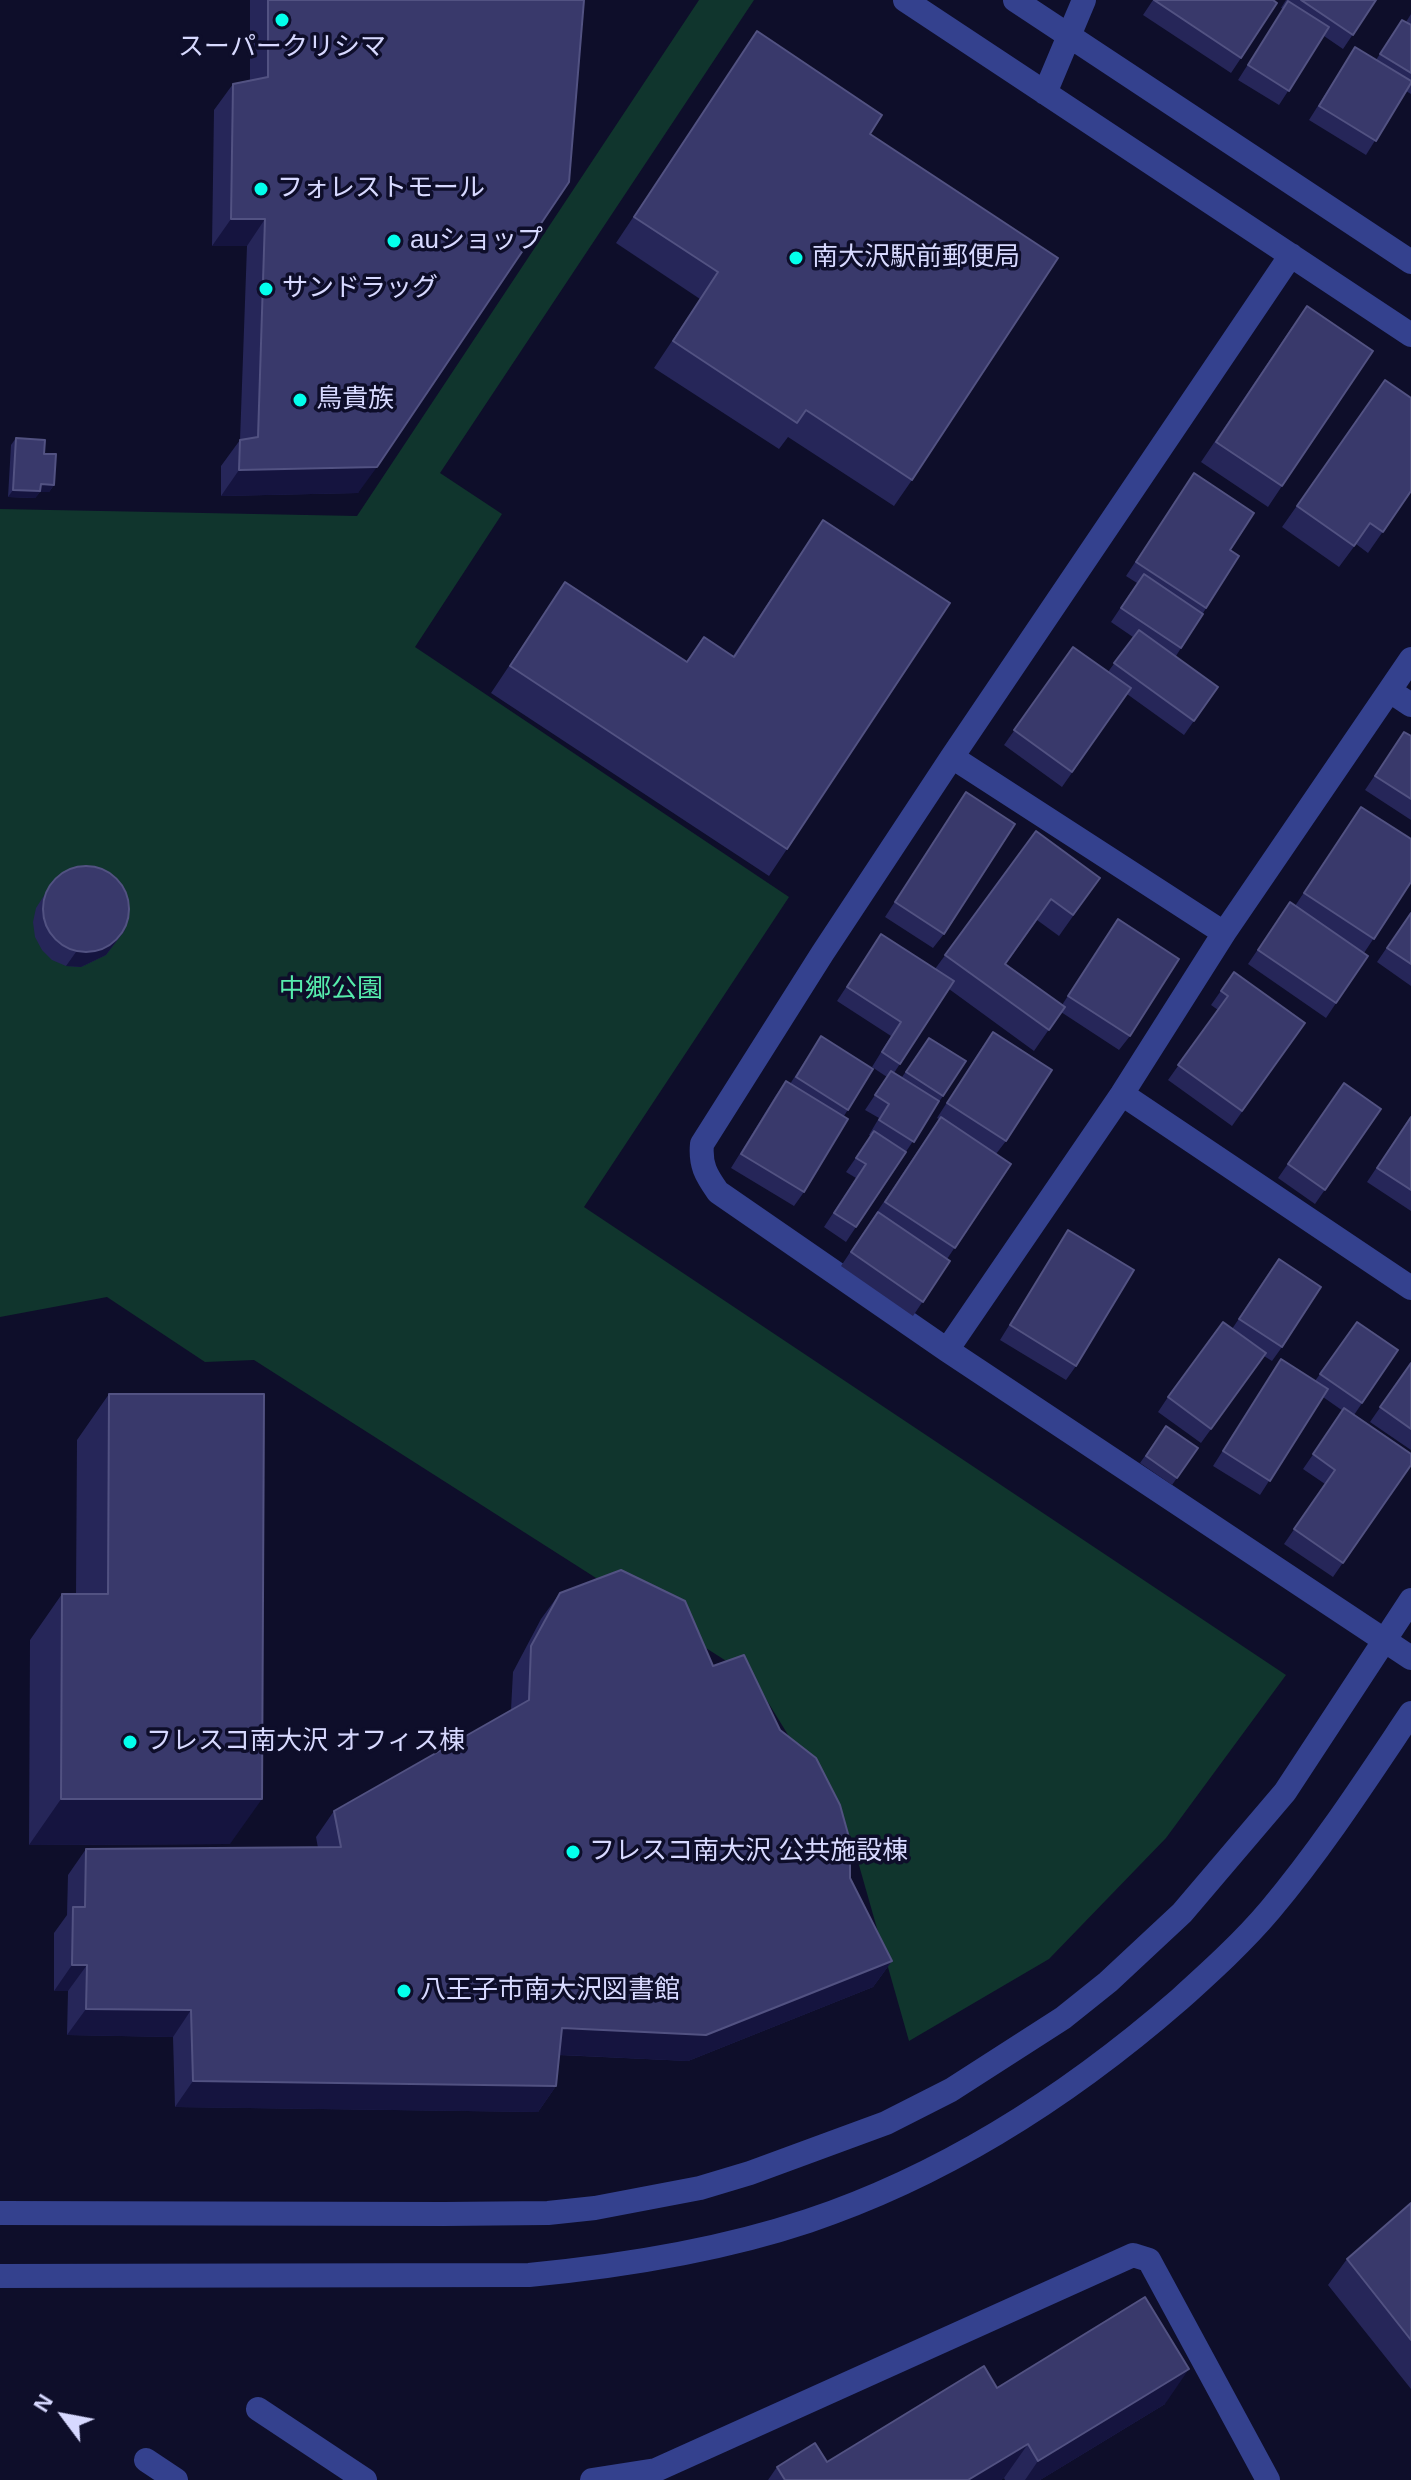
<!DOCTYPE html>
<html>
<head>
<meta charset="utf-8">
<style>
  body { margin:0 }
  #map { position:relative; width:1411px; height:2480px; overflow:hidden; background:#0e0e2a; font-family:Helvetica,sans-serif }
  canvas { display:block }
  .north { position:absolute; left:24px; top:2376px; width:80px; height:80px; -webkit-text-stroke:6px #0e0e2a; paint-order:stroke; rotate:302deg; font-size:22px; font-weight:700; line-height:32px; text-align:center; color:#d7d9ff }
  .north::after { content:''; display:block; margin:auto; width:28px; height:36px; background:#d7d9ff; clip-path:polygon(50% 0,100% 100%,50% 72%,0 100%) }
</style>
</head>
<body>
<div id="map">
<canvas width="1411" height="2480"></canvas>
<div class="north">N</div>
</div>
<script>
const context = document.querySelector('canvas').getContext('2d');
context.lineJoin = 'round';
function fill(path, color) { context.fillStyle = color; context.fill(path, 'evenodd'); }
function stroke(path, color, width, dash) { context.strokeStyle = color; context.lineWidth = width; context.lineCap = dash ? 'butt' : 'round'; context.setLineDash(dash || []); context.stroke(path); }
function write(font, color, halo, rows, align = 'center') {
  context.font = font + ' Helvetica,"Noto Sans JP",sans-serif'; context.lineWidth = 7; context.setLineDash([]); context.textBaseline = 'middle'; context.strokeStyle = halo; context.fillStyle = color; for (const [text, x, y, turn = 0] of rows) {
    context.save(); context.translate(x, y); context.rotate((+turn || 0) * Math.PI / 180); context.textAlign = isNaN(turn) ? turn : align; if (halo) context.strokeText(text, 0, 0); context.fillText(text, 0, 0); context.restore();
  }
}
const green = new Path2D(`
  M699,0H754L440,473L502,514L415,647L789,897L584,1207L1286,1675L1166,1838L1049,1959L909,2041L851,1837L753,1678L254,1360L205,1362L107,1297L0,1317V509L357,516Z`);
const minor = new Path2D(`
  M905,0L1411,335
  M1015,0L1411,262
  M1045,93L1084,0
  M1291,255L952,757L822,954L702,1144C700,1165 706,1175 718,1192L947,1350L1411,1658
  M1390,691L1411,705
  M952,757L1224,933
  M1122,1094L1411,1288
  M947,1350L1122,1094L1224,933L1411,659
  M0,2213L444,2214L548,2213L595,2208L700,2188L750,2173L886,2123L951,2090L1063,2018L1108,1982L1182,1913L1285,1792L1411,1600
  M0,2276L529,2275C623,2266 718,2251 808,2221C945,2175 1071,2094 1180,1999C1211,1971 1243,1942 1270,1910C1322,1848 1366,1780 1411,1713
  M258,2409L365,2480
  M146,2460L176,2480
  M592,2480L656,2470L1133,2255L1149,2260L1268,2480`);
const wall = new Path2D(`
  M250,0H584L358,493L221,496V466L240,440L247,246H212L214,110L233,84L250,80Z
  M1153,0H1273L1241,58L1231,73L1143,15Z
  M1286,0H1376L1343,49L1324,36L1279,105L1238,80L1283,9L1281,8Z
  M1411,14V94L1406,91L1366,155L1309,120L1355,47L1376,60L1402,20L1406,22Z
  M757,31L870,134L912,480L894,506L788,437L779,449L654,368L700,299L616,243Z
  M1292,327L1282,486L1268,507L1201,462Z
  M1385,380L1411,491L1368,553L1356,544L1339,567L1282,527Z
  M16,438L44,454L54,485L49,492H40L35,498L8,497L11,445Z
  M1184,488L1230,550L1239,556L1176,656L1208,701L1184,735L1127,694L1062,787L1004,745L1073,647L1108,672L1133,637L1111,622L1137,583L1126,576Z
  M823,520L787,849L769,876L491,693L565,582L686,662L704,637L733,656Z
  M1404,732L1411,736V820L1365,790Z
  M966,792L944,934L933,948L885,917Z
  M1351,821L1411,882L1364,953L1368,956L1326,1018L1248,964L1290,902L1295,906Z
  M1036,831L1100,878L1059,936L1037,920L1006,964L1062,1005L1118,919L1130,1036L1119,1050L1061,1012L1034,1051L949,989L894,1073L902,1077L929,1038L943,1096L846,1242L824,1227L856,1178L846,1172L871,1136L869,1135L879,1118L865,1110L887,1077L872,1067L891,1036L837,1001L881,934L935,969Z
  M54,880L125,930L106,955L81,967L66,966L52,960L42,950L35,937L33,922L36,908Z
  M1411,912V986L1377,962Z
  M1234,972L1305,1023L1232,1126L1168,1080L1218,1010L1211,1005Z
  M821,1036L873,1069L844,1116L804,1192L794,1206L731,1168L776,1095L786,1081L790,1084Z
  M983,1046L1006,1141L996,1154L1011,1164L947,1259L950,1261L913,1316L841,1266L939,1119L937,1118Z
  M1344,1083L1381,1109L1315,1204L1278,1178Z
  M1411,1116V1211L1367,1182Z
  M1068,1230L1076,1366L1066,1380L1000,1340Z
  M1279,1259L1282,1347L1272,1361L1264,1356L1201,1443L1158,1412L1168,1397L1232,1329Z
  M1357,1322L1398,1350L1354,1415L1411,1465L1333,1577L1284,1544L1325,1484L1303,1469L1343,1411L1323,1397L1260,1495L1213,1466L1281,1359L1315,1381Z
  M1411,1363V1450L1370,1422Z
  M109,1394L230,1844L29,1845L30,1640L62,1594H76L77,1440Z
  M1166,1426L1198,1448L1172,1485L1140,1463Z
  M560,1593L713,1666L850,1878L892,1961L873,1987L688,2061L559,2055L556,2086L538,2112L175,2107L173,2037L67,2035L68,1991H54V1933L67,1915L68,1875L86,1849L318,1848L316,1837L334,1811L511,1710L513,1672L541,1619Z
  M1411,2203V2389L1328,2285L1347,2259Z
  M997,2388L1165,2404L1040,2480H1005L1004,2478L1001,2480H768L777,2467L827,2462Z`);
const shadedWall = new Path2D(`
  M231,219H265L247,246H212Z
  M377,467L358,493L221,496L239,470Z
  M41,484L54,485L49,492H40L35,498L8,497L13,490Z
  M125,930L106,955L81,967L66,966L76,952Z
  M61,1799H262L230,1844L29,1845Z
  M892,1961L873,1987L688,2061L543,2054L562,2028Z
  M72,1965H87L68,1991H54Z
  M86,2009L191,2010L173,2037L67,2035Z
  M193,2081L556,2086L538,2112L175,2107Z
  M1189,2369L1165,2404L1040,2480H1025L1038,2461Z
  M1028,2444L1004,2478L1001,2480H968Z`);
const building = new Path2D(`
  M268,0H584L569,182L377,467L239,470L240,440L258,437L265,219H231L233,84L268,77Z
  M1154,0H1273L1277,3L1241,58Z
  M1301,0H1376L1353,35Z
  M1288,1L1329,27L1289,91L1248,65Z
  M1402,20L1411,25V73L1380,54Z
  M757,31L882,115L870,134L1058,258L912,480L806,410L797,423L673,341L718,272L634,217Z
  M1355,47L1411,81V83L1376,141L1319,106Z
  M1307,306L1373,351L1282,486L1216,442Z
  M1385,380L1411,398V491L1383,532L1370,523L1354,546L1297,506Z
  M16,438L45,440L44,454H56L54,485L41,484L40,491L13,490Z
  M1194,473L1254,513L1230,550L1239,556L1206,608L1136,562Z
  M823,520L950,603L787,849L510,666L565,582L687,662L704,637L734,657Z
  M1144,574L1203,614L1181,648L1121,608Z
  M1139,630L1218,687L1194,721L1114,663Z
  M1073,647L1131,688L1072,772L1014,730Z
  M1404,732L1411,736V799L1375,776Z
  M966,792L1015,824L944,934L895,902Z
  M1361,807L1411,839V882L1374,939L1304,893Z
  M1036,831L1100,878L1073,915L1051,899L1005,964L1065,1007L1049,1030L945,955Z
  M43 909a43 43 0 1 1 86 0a43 43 0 1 1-86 0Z
  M1290,902L1368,956L1336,1003L1258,950Z
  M1411,913V964L1387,948Z
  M1118,919L1179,959L1130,1036L1068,996Z
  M881,934L954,981L900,1064L882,1052L901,1022L847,987Z
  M1234,972L1305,1023L1242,1111L1178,1065L1228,996L1221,991Z
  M993,1032L1052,1070L1006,1141L947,1103Z
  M821,1036L873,1069L848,1110L796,1077Z
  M929,1038L966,1061L943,1096L906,1072Z
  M891,1071L939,1101L914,1142L879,1120L889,1104L875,1095Z
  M786,1081L848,1119L804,1192L741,1154Z
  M1344,1083L1381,1109L1325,1190L1288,1164Z
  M941,1117L1011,1164L955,1248L885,1202Z
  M1411,1117V1190L1377,1168Z
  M874,1131L906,1152L856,1227L834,1213L866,1164L856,1158Z
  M878,1212L950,1261L923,1302L851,1252Z
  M1068,1230L1134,1270L1076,1366L1010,1325Z
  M1279,1259L1321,1287L1282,1347L1239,1319Z
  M1223,1322L1266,1353L1211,1429L1168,1397Z
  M1357,1322L1398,1350L1362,1403L1320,1374Z
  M1281,1359L1328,1389L1270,1481L1223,1451Z
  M1411,1363V1429L1380,1407Z
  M109,1394H264L262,1799H61L62,1594H108Z
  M1344,1408L1411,1454V1465L1343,1563L1294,1529L1335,1470L1313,1454Z
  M1166,1426L1198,1448L1177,1478L1146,1456Z
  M621,1570L685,1601L713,1666L744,1655L780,1730L816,1758L840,1805L850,1841V1878L892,1961L706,2035L562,2028L556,2086L193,2081L191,2010L86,2009L87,1965H72L73,1907H85L86,1849L341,1847L334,1811L529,1700L531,1646L560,1593Z
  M1411,2203V2340L1347,2259Z
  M1145,2297L1189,2369L1038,2461L1028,2444L968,2480H785L777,2467L815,2443L827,2462L984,2366L997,2388Z`);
const markers = [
  [282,20,8,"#03ffec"],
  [261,189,8,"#03ffec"],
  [394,241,8,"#03ffec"],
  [796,258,8,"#03ffec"],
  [266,289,8,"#03ffec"],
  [300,400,8,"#03ffec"],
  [130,1742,8,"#03ffec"],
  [573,1852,8,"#03ffec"],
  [404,1991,8,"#03ffec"]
];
const poiNames = [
  ["スーパークリシマ",282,48,"center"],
  ["フォレストモール",277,189],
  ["auショップ",410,241],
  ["南大沢駅前郵便局",812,258],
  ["サンドラッグ",282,289],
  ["鳥貴族",316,400],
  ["フレスコ南大沢 オフィス棟",146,1742],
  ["フレスコ南大沢 公共施設棟",589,1852],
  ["八王子市南大沢図書館",420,1991]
];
const parkNames = [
  ["中郷公園",331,990]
];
fill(green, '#10352d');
stroke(minor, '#34418e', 24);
fill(wall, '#262659');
fill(shadedWall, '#15143f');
fill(building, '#39396b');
stroke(building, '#525282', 2);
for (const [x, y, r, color] of markers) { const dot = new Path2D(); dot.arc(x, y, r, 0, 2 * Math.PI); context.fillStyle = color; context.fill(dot); stroke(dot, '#0e0e2a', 3); }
write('26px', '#d7d9ff', '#0e0e2a', poiNames, 'left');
write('26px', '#56ecac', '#0e0e2a', parkNames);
</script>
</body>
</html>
